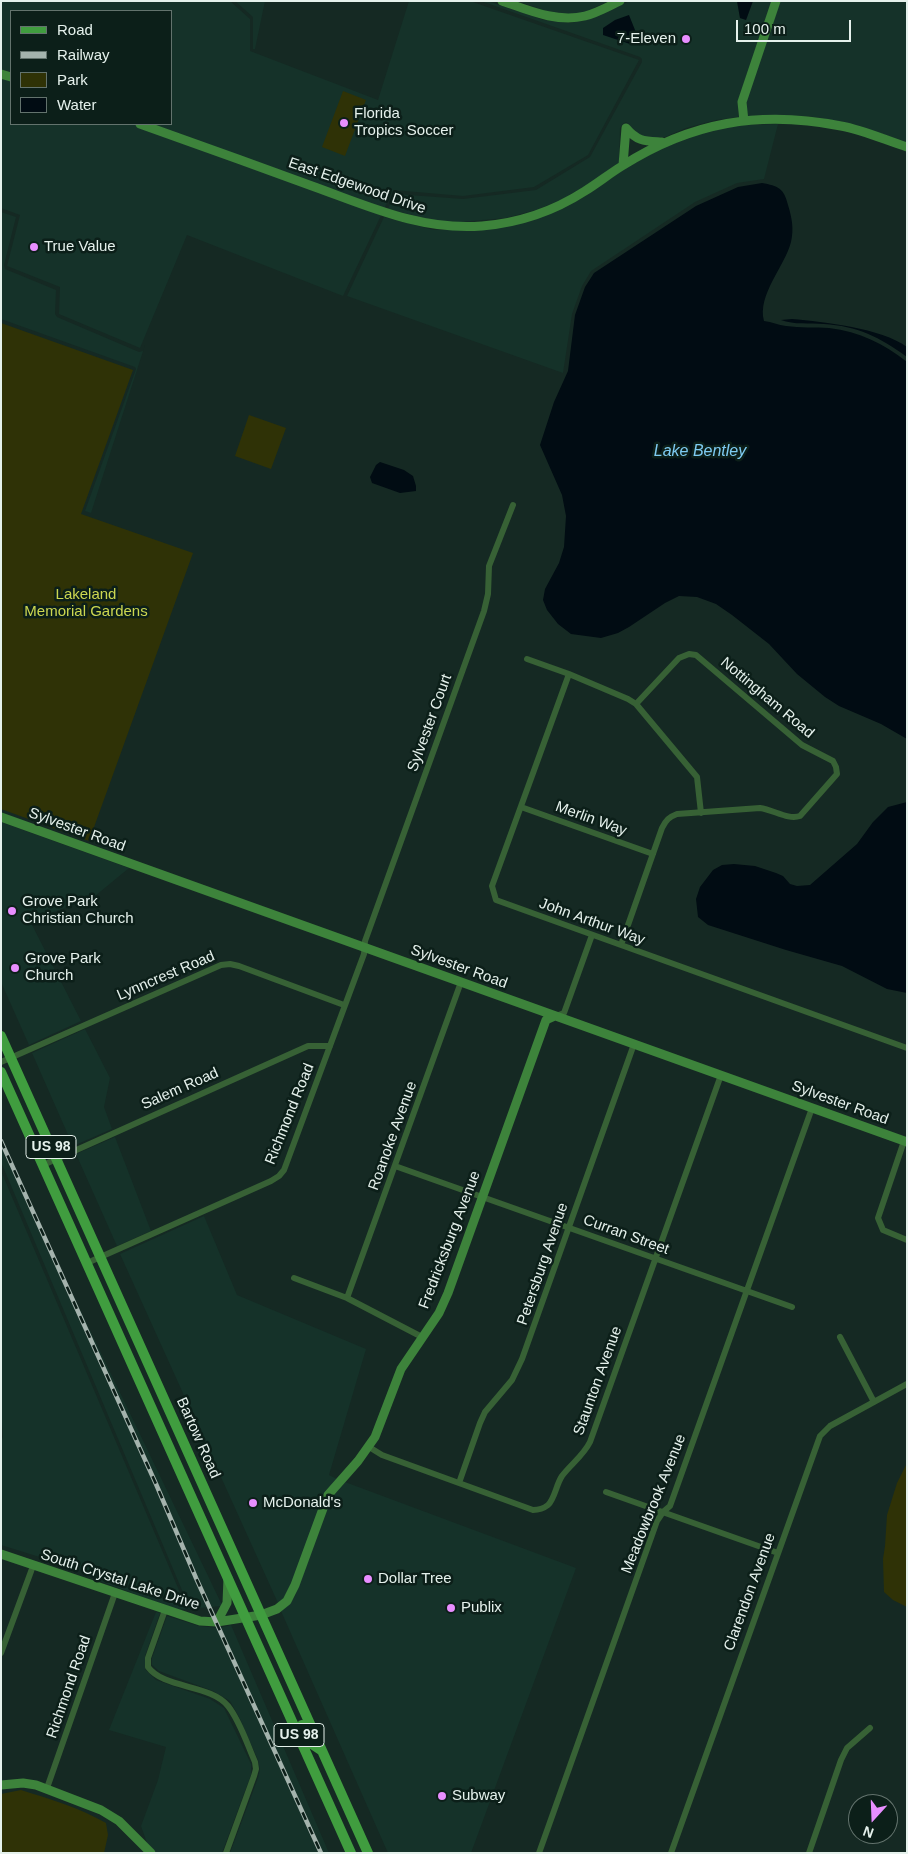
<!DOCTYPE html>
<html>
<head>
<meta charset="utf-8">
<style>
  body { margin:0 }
  #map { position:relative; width:908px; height:1854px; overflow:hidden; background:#152923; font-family:Arial,sans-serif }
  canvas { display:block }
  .frame { position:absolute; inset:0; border:2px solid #e5f1ec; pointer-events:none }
  .legend { position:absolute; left:10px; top:10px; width:162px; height:115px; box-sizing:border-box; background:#0c1f19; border:1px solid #63736d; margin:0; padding:6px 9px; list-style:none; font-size:15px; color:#e5f1ec }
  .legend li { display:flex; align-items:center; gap:10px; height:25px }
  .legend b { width:25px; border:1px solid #63736d }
  .north { position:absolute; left:848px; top:1794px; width:50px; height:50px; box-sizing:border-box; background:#0c1f19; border:1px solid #63736d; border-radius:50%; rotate:200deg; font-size:14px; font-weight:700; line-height:20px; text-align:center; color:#e5f1ec }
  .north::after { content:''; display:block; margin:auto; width:18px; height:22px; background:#e88eff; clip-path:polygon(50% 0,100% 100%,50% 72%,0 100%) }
  .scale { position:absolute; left:736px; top:20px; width:115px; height:22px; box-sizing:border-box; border:2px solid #e5f1ec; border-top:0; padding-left:6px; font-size:15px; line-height:18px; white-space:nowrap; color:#e5f1ec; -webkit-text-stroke:4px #0c1f19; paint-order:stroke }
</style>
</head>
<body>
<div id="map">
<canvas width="908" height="1854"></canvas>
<div class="frame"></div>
<ul class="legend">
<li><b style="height:6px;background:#409d3f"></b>Road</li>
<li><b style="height:6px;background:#a4b3ad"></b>Railway</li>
<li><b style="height:14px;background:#2f3206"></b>Park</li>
<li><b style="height:14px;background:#010c13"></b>Water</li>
</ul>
<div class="north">N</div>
<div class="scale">100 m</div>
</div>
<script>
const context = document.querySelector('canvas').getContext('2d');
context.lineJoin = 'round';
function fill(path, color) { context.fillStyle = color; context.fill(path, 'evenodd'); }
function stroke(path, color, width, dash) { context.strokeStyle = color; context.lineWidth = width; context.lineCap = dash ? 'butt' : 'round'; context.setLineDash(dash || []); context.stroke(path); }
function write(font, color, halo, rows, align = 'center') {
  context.font = font + ' Arial,sans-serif'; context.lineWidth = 5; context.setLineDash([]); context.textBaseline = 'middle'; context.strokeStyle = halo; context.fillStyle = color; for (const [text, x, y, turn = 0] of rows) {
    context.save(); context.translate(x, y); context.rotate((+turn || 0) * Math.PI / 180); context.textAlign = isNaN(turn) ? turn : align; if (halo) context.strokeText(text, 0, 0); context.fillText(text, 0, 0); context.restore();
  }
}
const built = new Path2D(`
  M1,1H230L250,19V51L378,100L409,1H470L639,60L588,155L534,187L463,196L393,190L343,296L187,235L140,348L59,314L60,287L7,266L20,215L1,208ZM11,11H171V124H11Z
  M235,1H265L255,49H253V17Z
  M481,1H488L544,20L569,23L586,20L630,1H737L740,18L746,20L753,1H772L738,101L739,117L716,120L686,128L665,137H643L630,127V125L626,122L623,124L620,128L619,163L584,187L561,200L536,210L506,218L459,222L436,221L388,209L395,194L463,199L536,190L590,157L642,62V59L640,57Z
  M517,1H609L585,12L569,14L546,11Z
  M780,1H907V142L844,122L807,116H748L746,102Z
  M778,124L764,179L737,183L695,202L591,271L582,286L572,314L563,373L347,296L384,217L434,230H482L564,208L587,195L626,168L665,146H668L688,137L717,129L744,125Z
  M1,212L16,217L4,265L5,269L56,290L55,314L57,317L139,352L143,351L145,345L91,513L85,511L136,369L135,367L1,319Z
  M1,822L129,868L95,896L30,921L81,1021L29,1045L1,982Z
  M85,1029L110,1078L104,1107L112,1129L73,1146L32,1053Z
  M115,1137L151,1231L117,1246L76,1154Z
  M1,1145L222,1605V1606L177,1610L76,1572L183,1605L187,1602L1,1162Z
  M1,1171L184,1602L1,1545V1441L3,1437L1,1410Z
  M204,1216L237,1295L366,1349L329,1475L337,1479L325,1493L292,1583L284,1598L278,1603L120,1254Z
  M345,1482L576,1568L471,1853H388L281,1611L289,1604L295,1596L332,1497Z
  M156,1612L160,1613L145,1656V1669L156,1680L210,1699L224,1708L251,1764V1775L222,1853H157L147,1843L141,1826L158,1780L166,1747L109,1730Z
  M167,1616L199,1626L219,1628L231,1625L329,1853H230L258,1778L260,1769L258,1760L239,1717L230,1701L213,1691L159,1671L152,1665V1658Z`);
const green = new Path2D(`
  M343,91L366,100L345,156L322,147Z
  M1,323L133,370L81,514L193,553L89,841L1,809Z
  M249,415L286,428L271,469L235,456Z
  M907,1463V1607L893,1600L884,1592L883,1559L885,1546L887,1515L897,1483Z
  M21,1790C50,1799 80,1808 106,1823L108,1835L104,1853H1V1794Z`);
const water = new Path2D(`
  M737,1H753L746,20L740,18Z
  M629,15L641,45H633L603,35V28L615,20Z
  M762,183C778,186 784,188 788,205C792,218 794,229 791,242C785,266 757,295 764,321C772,322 778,325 786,326C800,328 815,327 829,328C860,332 883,343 907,362V739L881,724L839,706L825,697L797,674L769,644L732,615L716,604L697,597L679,596L665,603L629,627L618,633L601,638L571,634L558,624L547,610L543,600L545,589L559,563L564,547L566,516L562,495L540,445L554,402L568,371L575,315L585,287L594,273L696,206L738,187Z
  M792,319C824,322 881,328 907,347V357C880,337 857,326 824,324C810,323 794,325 781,320Z
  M380,462L404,470L413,476L416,486V491L400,493L372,483L370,477L376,465Z
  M907,802V993L887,989L842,966L786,950L708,925L698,917L696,899L700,887L713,870L722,865L734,864L755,866L776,873L783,876L790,884L797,886L810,885L857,844L873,822L888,807Z`);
const street = new Path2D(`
  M527,659L569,674L628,699L636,704L697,777L701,813
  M569,674L492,886L496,900L907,1048
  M521,807L653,854
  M621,945L662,828C666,820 669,817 677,814L760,808C774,810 788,820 800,816L837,774L836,767L833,761L802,745L696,655L689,654L679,658L636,704
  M556,1016L564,1013L592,935
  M1,1062L221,965L230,964L239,966L344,1005
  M904,1141L878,1218L883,1230L907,1240
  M43,1165L308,1046H330
  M395,1166L792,1307
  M87,1263L271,1181L279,1176L284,1170L364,954L365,941L484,611L488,594L489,566L513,505
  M294,1278L347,1298L422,1337
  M347,1298L461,982
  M840,1337L874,1402
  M369,1447L382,1455L533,1510C539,1510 543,1509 548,1505C555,1498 556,1485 562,1476C571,1464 583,1456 590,1442L721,1075
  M459,1483L480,1423L485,1412L512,1380L522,1359L634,1044
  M606,1492L778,1553
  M165,1610L148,1658V1667C164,1689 210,1684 228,1706C240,1721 247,1744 255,1762L256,1769L254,1776L226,1853
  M1,1653L33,1566
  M47,1788L115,1593
  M539,1853L657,1521L663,1512L670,1506L812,1108
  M671,1853L820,1436L830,1426L907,1384
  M809,1853L841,1760L847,1748L870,1728`);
const secondary = new Path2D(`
  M502,1C528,10 557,23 585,16C597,13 609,6 620,1
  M1,74L11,77
  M744,121L742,102L776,1
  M140,124C197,144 255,165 312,186C368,206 421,231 482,226C518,223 554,211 585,191C598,183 609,174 622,166C691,122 760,110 841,126C863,130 885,140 907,147
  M626,128C638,142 645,141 662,142
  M623,165L626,128
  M1,817L907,1142
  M1,1554L200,1621L217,1622L261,1615L277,1609L287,1601L295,1585L328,1495L358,1461L375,1437L401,1369L439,1313L448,1293L546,1020L555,1016
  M217,1622L227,1603L228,1578
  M1,1785L23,1783L36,1785L101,1810L119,1821L151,1853`);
const primary = new Path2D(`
  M1,1036L368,1853
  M1,1072L351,1853
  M302,1725L312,1744L321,1750`);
const rail = new Path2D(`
  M1,1141L156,1484L196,1578L321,1853`);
const markers = [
  [686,39,5,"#e88eff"],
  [344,123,5,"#e88eff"],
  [34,247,5,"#e88eff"],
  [12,911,5,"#e88eff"],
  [15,968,5,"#e88eff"],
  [253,1503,5,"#e88eff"],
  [368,1579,5,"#e88eff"],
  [451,1608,5,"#e88eff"],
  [442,1796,5,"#e88eff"]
];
const shields = [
  [51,1147,50],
  [299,1735,50]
];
const shieldNames = [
  ["US 98",51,1147],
  ["US 98",299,1735]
];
const poiNames = [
  ["7-Eleven",676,39,"right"],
  ["Florida",354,114],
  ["Tropics Soccer",354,131],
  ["True Value",44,247],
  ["Grove Park",22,902],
  ["Christian Church",22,919],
  ["Grove Park",25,959],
  ["Church",25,976],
  ["McDonald's",263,1503],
  ["Dollar Tree",378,1579],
  ["Publix",461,1608],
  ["Subway",452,1796]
];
const streetNames = [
  ["East Edgewood Drive",357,186,19],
  ["Nottingham Road",767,698,40],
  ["Sylvester Court",430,723,-70],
  ["Merlin Way",591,819,20],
  ["Sylvester Road",77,830,20],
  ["John Arthur Way",592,922,20],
  ["Sylvester Road",459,967,20],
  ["Lynncrest Road",166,976,-23],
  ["Salem Road",180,1089,-24],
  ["Sylvester Road",840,1103,20],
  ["Richmond Road",290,1114,-68],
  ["Roanoke Avenue",393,1136,-70],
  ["Curran Street",626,1235,20],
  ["Fredricksburg Avenue",450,1240,-69],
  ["Petersburg Avenue",543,1264,-71],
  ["Staunton Avenue",598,1381,-70],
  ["Bartow Road",198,1438,66],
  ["Meadowbrook Avenue",654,1504,-68],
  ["South Crystal Lake Drive",120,1580,18],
  ["Clarendon Avenue",750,1592,-70],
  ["Richmond Road",69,1687,-71]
];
const parkNames = [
  ["Lakeland",86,595],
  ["Memorial Gardens",86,612]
];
const waterNames = [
  ["Lake Bentley",700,452]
];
fill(built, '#153229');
fill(green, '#2f3206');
fill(water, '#010c13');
stroke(street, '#376135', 6);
stroke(secondary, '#3d833b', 9);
stroke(primary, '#409d3f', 10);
stroke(rail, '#a4b3ad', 4.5);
stroke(rail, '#0c1f19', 2.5, [8]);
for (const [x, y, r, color] of markers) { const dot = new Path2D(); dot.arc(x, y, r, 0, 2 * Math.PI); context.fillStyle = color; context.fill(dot); stroke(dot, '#0c1f19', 2); }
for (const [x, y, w] of shields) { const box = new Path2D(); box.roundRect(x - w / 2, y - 11.5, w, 23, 4); context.fillStyle = '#0c1f19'; context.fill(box); stroke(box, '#e5f1ec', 1); }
write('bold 14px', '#e5f1ec', null, shieldNames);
write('15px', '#e5f1ec', '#0c1f19', poiNames, 'left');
write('15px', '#e5f1ec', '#0c1f19', streetNames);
write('15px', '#ccd750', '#0c1f19', parkNames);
write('italic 16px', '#7ecbf2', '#0c1f19', waterNames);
</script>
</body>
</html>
